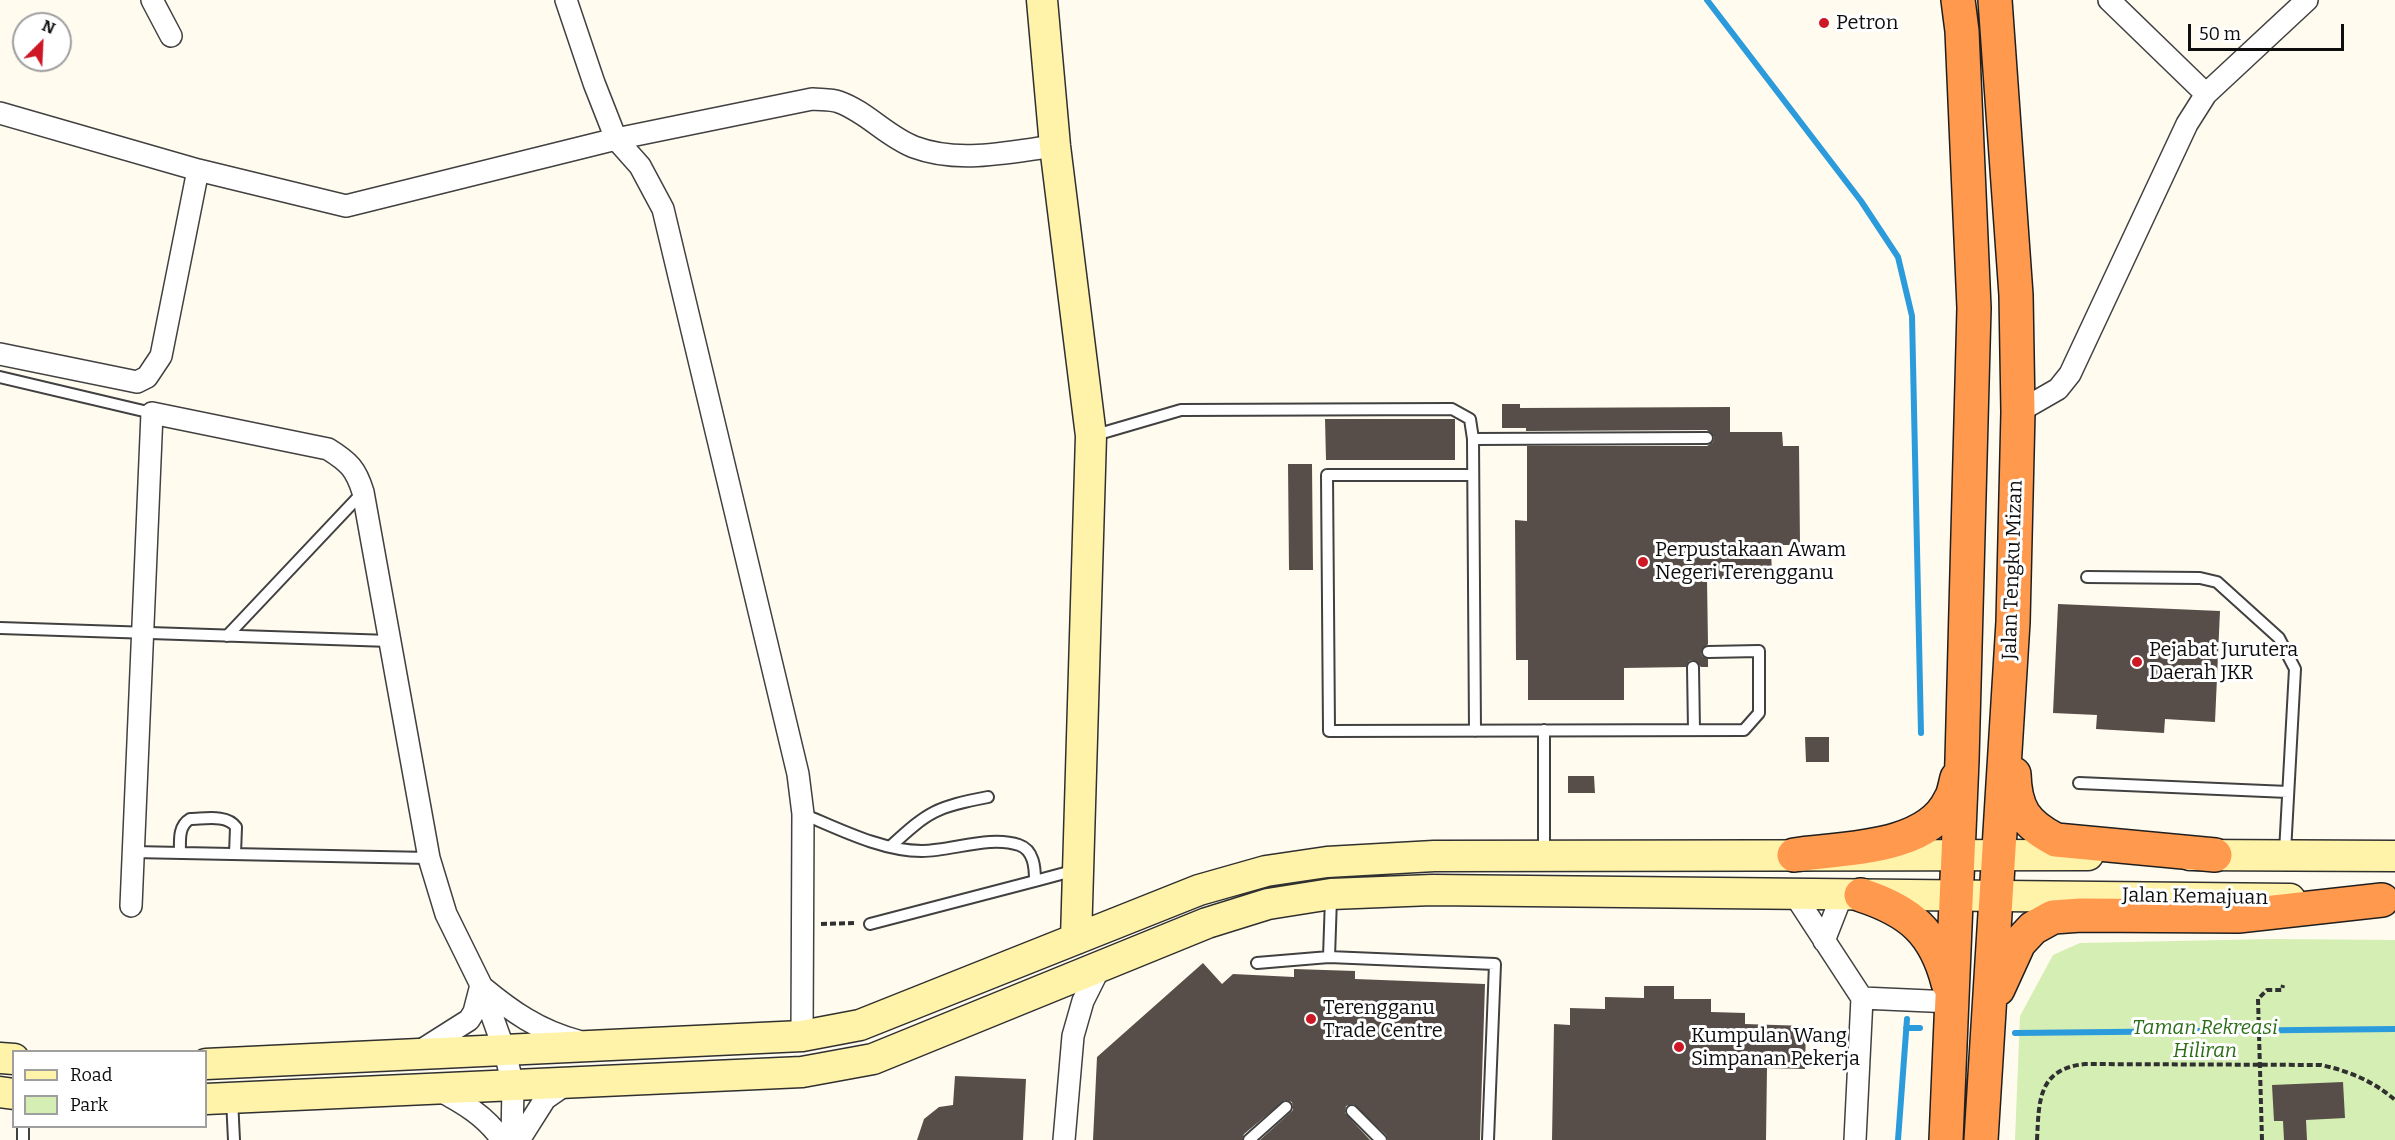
<!DOCTYPE html>
<html>
<head>
<meta charset="utf-8">
<style>
  body { margin:0 }
  #map { position:relative; width:2395px; height:1140px; overflow:hidden; background:#fffbef; font-family:Bitter,serif }
  canvas { display:block }
  .legend { position:absolute; left:12px; top:1050px; width:195px; height:78px; box-sizing:border-box; background:#fff; border:2px solid #9f9f9f; margin:0; padding:8px 10px; list-style:none; font-size:18px; color:#0e0e0e }
  .legend li { display:flex; align-items:center; gap:12px; height:30px }
  .legend b { width:30px; border:2px solid #9f9f9f }
  .north { position:absolute; left:12px; top:12px; width:60px; height:60px; box-sizing:border-box; background:#fff; border:2px solid #9f9f9f; border-radius:50%; rotate:24deg; font-size:16px; font-weight:700; line-height:24px; text-align:center; color:#0e0e0e }
  .north::after { content:''; display:block; margin:auto; width:21px; height:27px; background:#ce1725; clip-path:polygon(50% 0,100% 100%,50% 72%,0 100%) }
  .scale { position:absolute; left:2188px; top:24px; width:156px; height:27px; box-sizing:border-box; border:3px solid #0e0e0e; border-top:0; padding-left:8px; font-size:18px; line-height:21px; white-space:nowrap; color:#0e0e0e; -webkit-text-stroke:4px #fff; paint-order:stroke }
</style>
</head>
<body>
<div id="map">
<canvas width="2395" height="1140"></canvas>
<ul class="legend">
<li><b style="height:8px;background:#fff3aa"></b>Road</li>
<li><b style="height:16px;background:#d4eeb4"></b>Park</li>
</ul>
<div class="north">N</div>
<div class="scale">50 m</div>
</div>
<script>
const context = document.querySelector('canvas').getContext('2d');
context.lineJoin = 'round';
function fill(path, color) { context.fillStyle = color; context.fill(path, 'evenodd'); }
function stroke(path, color, width, dash) { context.strokeStyle = color; context.lineWidth = width; context.lineCap = dash ? 'butt' : 'round'; context.setLineDash(dash || []); context.stroke(path); }
function write(font, color, halo, rows, align = 'center') {
  context.font = font + ' Bitter,serif'; context.lineWidth = 6; context.setLineDash([]); context.textBaseline = 'middle'; context.strokeStyle = halo; context.fillStyle = color; for (const [text, x, y, turn = 0] of rows) {
    context.save(); context.translate(x, y); context.rotate((+turn || 0) * Math.PI / 180); context.textAlign = isNaN(turn) ? turn : align; if (halo) context.strokeText(text, 0, 0); context.fillText(text, 0, 0); context.restore();
  }
}
const green = new Path2D(`
  M2272,939L2395,940V1140H2015L2020,1016L2053,955L2080,943Z`);
const stream = new Path2D(`
  M1707,0L1861,201L1898,257L1912,316L1921,733
  M1906,1028H1920
  M2015,1033L2395,1029
  M1898,1140L1907,1019`);
const building = new Path2D(`
  M1502,404H1520V408L1730,407V432H1782L1783,446H1799L1800,545H1771L1772,579H1707L1708,644L1701,652L1702,656L1708,659V667H1701L1693,660L1689,661L1686,667L1624,668V700H1528V660H1516L1515,520L1527,521V446H1707L1713,442L1714,437L1707,430L1526,431V428H1502Z
  M1325,419H1455V460H1326Z
  M1288,464H1312L1313,570H1289Z
  M2058,604L2220,611L2215,722L2165,719L2164,733L2096,729L2097,715L2053,713Z
  M1805,737H1829V762H1806Z
  M1568,776H1594L1595,793H1568Z
  M1203,963L1222,984L1233,974L1294,977V969L1355,971V979L1485,984L1480,1140H1388L1386,1135L1353,1104L1346,1106L1345,1113L1370,1140H1260L1293,1110L1292,1102L1285,1100L1244,1134L1242,1140H1093L1097,1057Z
  M1644,986H1674V999H1711V1012L1745,1013V1024L1806,1026L1805,1069L1767,1068L1766,1140H1552L1554,1024L1570,1025V1008L1605,1009V997L1644,998Z
  M955,1076L1026,1079L1023,1140H917L924,1119L939,1107L953,1105Z
  M2343,1082L2345,1118L2306,1120L2307,1140H2284L2283,1121H2274L2272,1085Z`);
const path = new Path2D(`
  M821,924L856,923
  M2037,1140C2039,1100 2038,1069 2085,1064L2321,1065C2349,1071 2373,1081 2395,1100
  M2262,1140L2258,999L2267,990H2282L2283,985`);
const lane = new Path2D(`
  M0,377L152,413
  M1092,436L1181,410L1452,409L1470,419L1473,439
  M1473,475H1327L1329,731L1744,730L1759,713V651L1708,652
  M2087,577L2200,578L2217,582L2279,638L2295,669L2285,852
  M0,628L390,641
  M227,636L363,492
  M1693,667L1694,730
  M1544,730V855
  M1475,731L1473,439L1707,438
  M2079,783L2288,792
  M803,814C839,829 882,851 922,851C952,851 990,835 1019,845C1034,850 1035,868 1035,881L870,924
  M891,846C929,811 936,807 988,797
  M133,852L429,858
  M180,853C180,841 178,826 190,819C204,819 227,814 236,827L235,854
  M1035,881L1076,870
  M1331,898L1329,957L1495,964L1488,1140
  M1257,963L1329,957
  M232,1099L234,1140
  M1352,1111L1381,1140
  M23,1126V1140
  M1249,1140L1286,1107`);
const street = new Path2D(`
  M152,0L171,36
  M566,0L594,83L616,139L640,166L663,209L798,774L803,814L802,1036
  M2109,0L2206,94
  M0,113L198,170L346,206L616,139L812,99C821,100 831,99 839,102C867,112 886,136 914,147C959,164 1008,152 1055,146
  M0,354L137,382L147,377L161,356L198,170
  M2018,412L2058,389L2070,374L2187,124L2206,94L2307,0
  M1794,894L1862,998L1855,1140
  M131,906L152,413L328,449C349,462 356,469 363,492L429,858L446,914L481,985L505,1052L513,1086L512,1140
  M1824,941L1842,895
  M481,986C511,1011 539,1031 578,1041
  M1862,998L1952,1002
  M420,1051L469,1020L474,1012L481,985
  M437,1089C463,1103 486,1116 502,1140
  M519,1140L545,1099L568,1083
  M1064,1140L1073,1036L1083,1001L1099,969`);
const secondary = new Path2D(`
  M1042,0L1055,146L1091,436L1076,939
  M2190,855L2395,856
  M0,1058L14,1059
  M206,1064L802,1036L860,1025L1199,890L1266,871L1327,862L1434,856L2088,855
  M0,1092L14,1094
  M206,1099L802,1072L873,1059L1207,923L1268,904L1331,894L1432,890L2290,899`);
const highway = new Path2D(`
  M2014,774C2015,809 2025,824 2056,840L2215,855
  M1794,855C1841,848 1927,850 1950,800C1954,794 1955,785 1957,778
  M1861,895C1910,911 1935,932 1948,983
  M1998,989L2019,943L2033,928L2053,917L2081,915L2238,916L2382,900
  M1946,1140L1962,760L1974,308L1962,31L1958,0
  M1981,1140L2013,622L2018,412L2016,295L1995,0`);
const markers = [
  [1824,23,6,"#ce1725"],
  [1643,562,6,"#ce1725"],
  [2137,662,6,"#ce1725"],
  [1311,1019,6,"#ce1725"],
  [1679,1047,6,"#ce1725"]
];
const poiNames = [
  ["Petron",1836,23],
  ["Perpustakaan Awam",1655,550],
  ["Negeri Terengganu",1655,573],
  ["Pejabat Jurutera",2149,650],
  ["Daerah JKR",2149,673],
  ["Terengganu",1323,1008],
  ["Trade Centre",1323,1031],
  ["Kumpulan Wang",1691,1036],
  ["Simpanan Pekerja",1691,1059]
];
const streetNames = [
  ["Jalan Tengku Mizan",2013,570,-88],
  ["Jalan Kemajuan",2195,897,1]
];
const parkNames = [
  ["Taman Rekreasi",2205,1028],
  ["Hiliran",2205,1051]
];
fill(green, '#d4eeb4');
stroke(stream, '#2c9bdc', 6);
fill(building, '#584e49');
stroke(lane, '#414141', 14);
stroke(street, '#414141', 24);
stroke(secondary, '#303030', 33);
stroke(highway, '#1f1f1f', 36);
stroke(path, '#303030', 4, [6, 3]);
stroke(lane, '#fff', 10);
stroke(street, '#fff', 21);
stroke(secondary, '#fff3aa', 30);
stroke(highway, '#ff994d', 33);
for (const [x, y, r, color] of markers) { const dot = new Path2D(); dot.arc(x, y, r, 0, 2 * Math.PI); context.fillStyle = color; context.fill(dot); stroke(dot, '#fff', 2); }
write('20px', '#0e0e0e', '#fff', poiNames, 'left');
write('20px', '#0e0e0e', '#fff', streetNames);
write('italic 20px', '#2b6d17', '#fff', parkNames);
</script>
</body>
</html>
